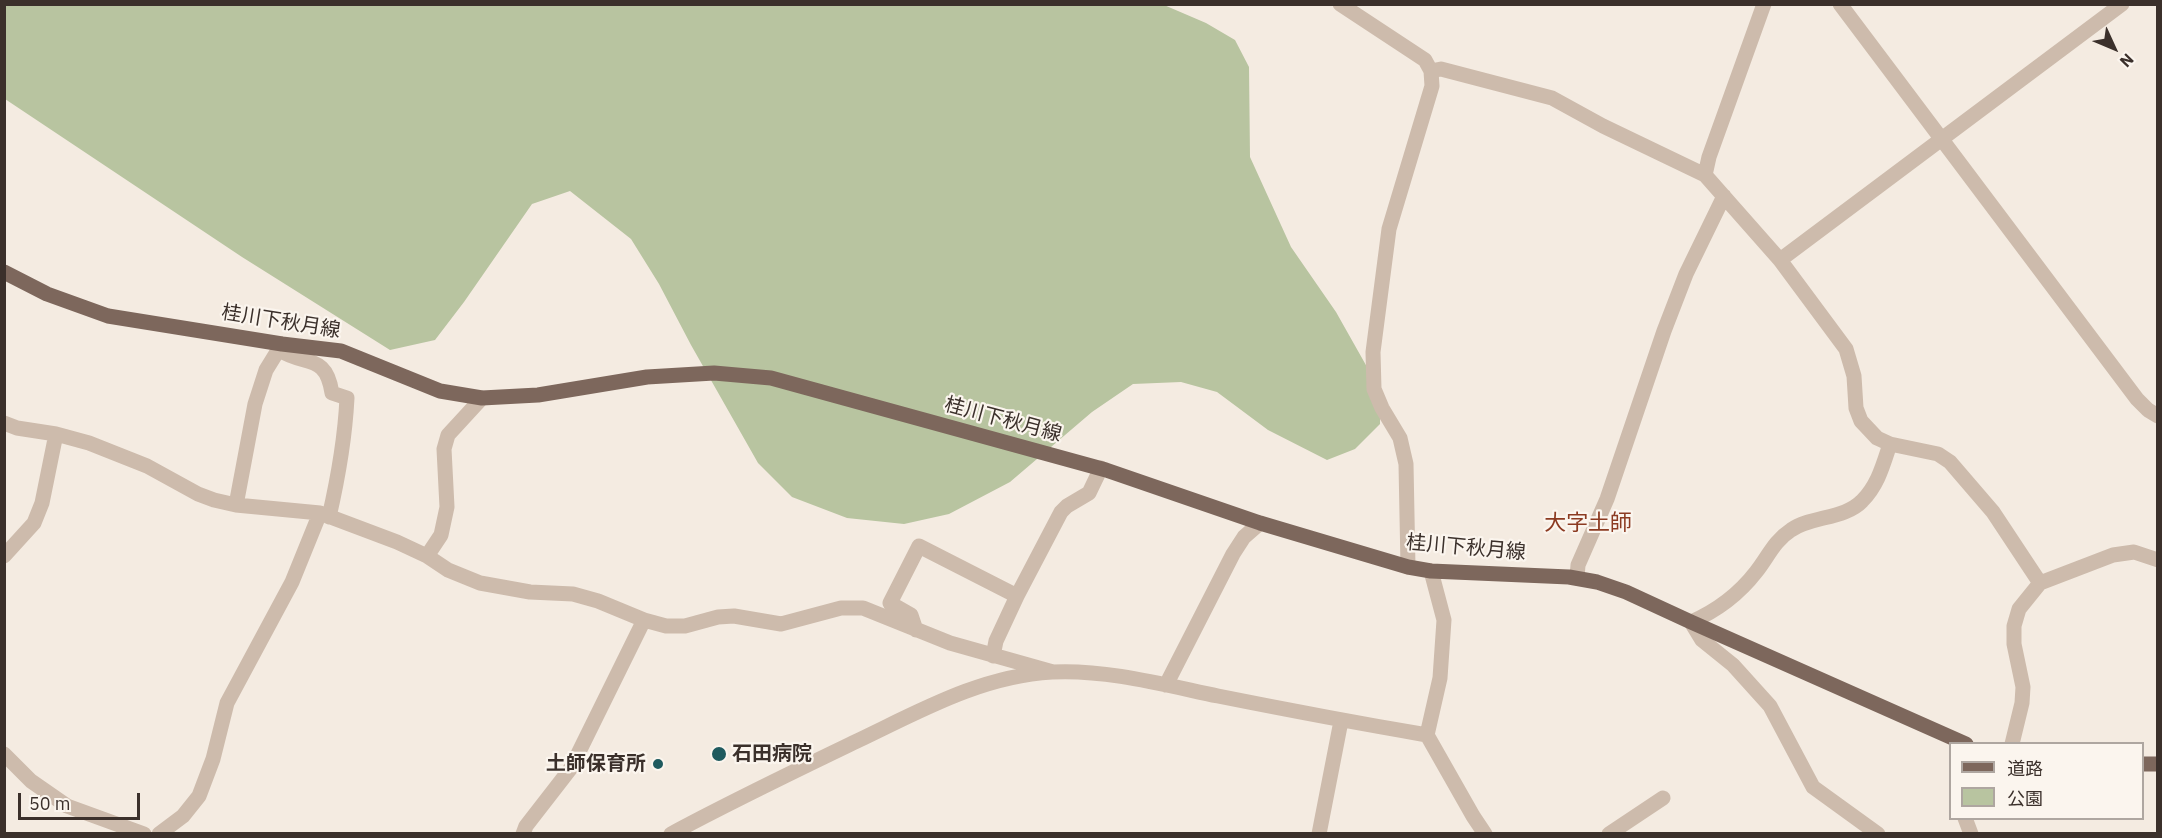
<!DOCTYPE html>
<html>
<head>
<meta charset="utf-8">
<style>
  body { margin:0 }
  #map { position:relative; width:2162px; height:838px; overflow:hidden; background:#f4ebe1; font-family:"IBM Plex Sans","Noto Sans JP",sans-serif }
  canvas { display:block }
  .frame { position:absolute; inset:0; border:6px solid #3b302b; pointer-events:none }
  .legend { position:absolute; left:1949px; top:742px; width:195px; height:78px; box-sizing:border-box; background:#fbf5ee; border:2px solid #aea6a0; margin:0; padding:8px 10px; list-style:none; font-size:18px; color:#3b302b }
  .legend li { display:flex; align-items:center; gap:12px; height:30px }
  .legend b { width:30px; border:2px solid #aea6a0 }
  .north { position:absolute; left:2084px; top:18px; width:60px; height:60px; -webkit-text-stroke:4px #fbf5ee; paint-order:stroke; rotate:134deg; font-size:16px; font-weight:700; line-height:24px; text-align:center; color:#3b302b }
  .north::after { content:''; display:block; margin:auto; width:21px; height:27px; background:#3b302b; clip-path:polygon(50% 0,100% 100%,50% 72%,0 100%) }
  .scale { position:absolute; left:18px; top:793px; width:122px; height:27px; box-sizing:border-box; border:3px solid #3b302b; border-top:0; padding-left:8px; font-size:18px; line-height:21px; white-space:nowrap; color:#3b302b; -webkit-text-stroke:4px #fbf5ee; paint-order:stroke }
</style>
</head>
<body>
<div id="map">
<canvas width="2162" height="838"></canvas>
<div class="frame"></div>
<ul class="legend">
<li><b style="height:8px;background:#7d675c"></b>道路</li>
<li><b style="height:16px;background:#b8c4a0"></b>公園</li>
</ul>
<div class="north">N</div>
<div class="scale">50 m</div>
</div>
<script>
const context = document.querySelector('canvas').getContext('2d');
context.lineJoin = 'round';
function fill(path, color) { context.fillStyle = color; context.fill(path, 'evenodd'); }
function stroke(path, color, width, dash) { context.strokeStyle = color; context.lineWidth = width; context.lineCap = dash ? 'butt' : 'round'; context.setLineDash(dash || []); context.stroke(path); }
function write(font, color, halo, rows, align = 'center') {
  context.font = font + ' "IBM Plex Sans","Noto Sans JP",sans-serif'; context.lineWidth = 4.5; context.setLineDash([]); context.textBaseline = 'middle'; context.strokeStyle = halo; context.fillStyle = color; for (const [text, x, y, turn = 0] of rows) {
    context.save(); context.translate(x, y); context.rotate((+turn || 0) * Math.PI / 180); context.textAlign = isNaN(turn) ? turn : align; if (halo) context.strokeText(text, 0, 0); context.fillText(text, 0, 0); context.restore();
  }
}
const green = new Path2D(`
  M4,5H1164L1206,23L1235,40L1249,67L1250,157L1291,247L1336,312L1380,390V424L1355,449L1327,460L1268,430L1217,392L1181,382L1133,384L1092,412L1010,482L949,514L904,524L847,518L792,497L758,463L691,345L659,284L631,239L570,191L532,204L464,302L435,340L390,350L242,257L5,99Z`);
const minor = new Path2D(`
  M1340,4L1425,60L1431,71L1432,86L1389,229L1373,352L1374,389L1382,408L1400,438L1406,464L1408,567
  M1840,4L2137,399L2148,410L2158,416
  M1431,71L1441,69L1552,98L1603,126L1705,175L1780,260L1846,349L1854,376L1856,408L1861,421L1877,438L1890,444L1938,454L1950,462L1993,512L2040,583
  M1705,175L1709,157L1764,4
  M1780,260L2122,4
  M279,350C306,367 326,353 332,393L347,398C345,438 338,478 329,517
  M4,423L17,428L56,434L89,443L147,466L198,494L214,500L236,505L320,513L397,542L427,556L448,570L480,583L530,592L573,594L598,601L644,620L666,626H685L718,617L734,616L781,624L841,608H863L950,643L1053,672
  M236,505L255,404L266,370L282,344
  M4,556L34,523L42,503L56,434
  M427,556L441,535L447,507L444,449L448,435L482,398
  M1431,571L1444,620L1440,678L1427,735L1473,816L1485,834
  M1577,578L1578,565L1607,499L1664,331L1686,274L1724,196
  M1017,596L1061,512L1067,506L1089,493L1101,468
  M916,630L911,615L890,603L919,546L1017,596L996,641L993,656
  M1166,685L1233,554L1244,537L1260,523
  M2012,744L2022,703L2023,687L2014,644V626L2019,609L2040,583L2113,555L2134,552L2158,560
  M4,754L31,781L67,806L144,834
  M1965,818L1971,834
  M159,834L183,816L199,796L213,759L227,703L292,582L320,513
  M523,834L526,826L571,768L644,620
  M671,834C732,801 795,771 857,741C920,711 981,676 1052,672C1106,669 1165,685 1218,696C1288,710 1357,723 1427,735
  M1319,834L1341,721
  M1609,834L1663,798
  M1878,834L1813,787L1770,706L1733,665L1702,640L1691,622C1716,611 1739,594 1756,572C1768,557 1774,541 1791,530C1811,516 1845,519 1862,501C1878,485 1883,465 1890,444`);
const major = new Path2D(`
  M4,272L47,294L108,316L282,344L341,351L440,391L482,398L538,395L647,377L714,373L771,378L1106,470L1260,523L1408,567L1431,571L1569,577L1597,582L1626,592L1691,622L1966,744
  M2142,764H2158`);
const markers = [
  [719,754,8,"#1f5a5e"],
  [658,764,6,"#1f5a5e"]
];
const streetNames = [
  ["桂川下秋月線",281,322,9],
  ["桂川下秋月線",1003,420,15],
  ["桂川下秋月線",1466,548,5]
];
const poiNames = [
  ["石田病院",732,754],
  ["土師保育所",646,764,"right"]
];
const quarterNames = [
  ["大字土師",1588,524]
];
fill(green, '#b8c4a0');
stroke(minor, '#cdbbac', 15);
stroke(major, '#7d675c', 15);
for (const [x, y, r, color] of markers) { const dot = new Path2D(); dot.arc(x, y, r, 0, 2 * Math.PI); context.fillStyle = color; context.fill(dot); stroke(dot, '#fbf5ee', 2); }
write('20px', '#3b302b', '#fbf5ee', streetNames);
write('bold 20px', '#3b302b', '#fbf5ee', poiNames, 'left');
write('22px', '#8c3b22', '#fbf5ee', quarterNames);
</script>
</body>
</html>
